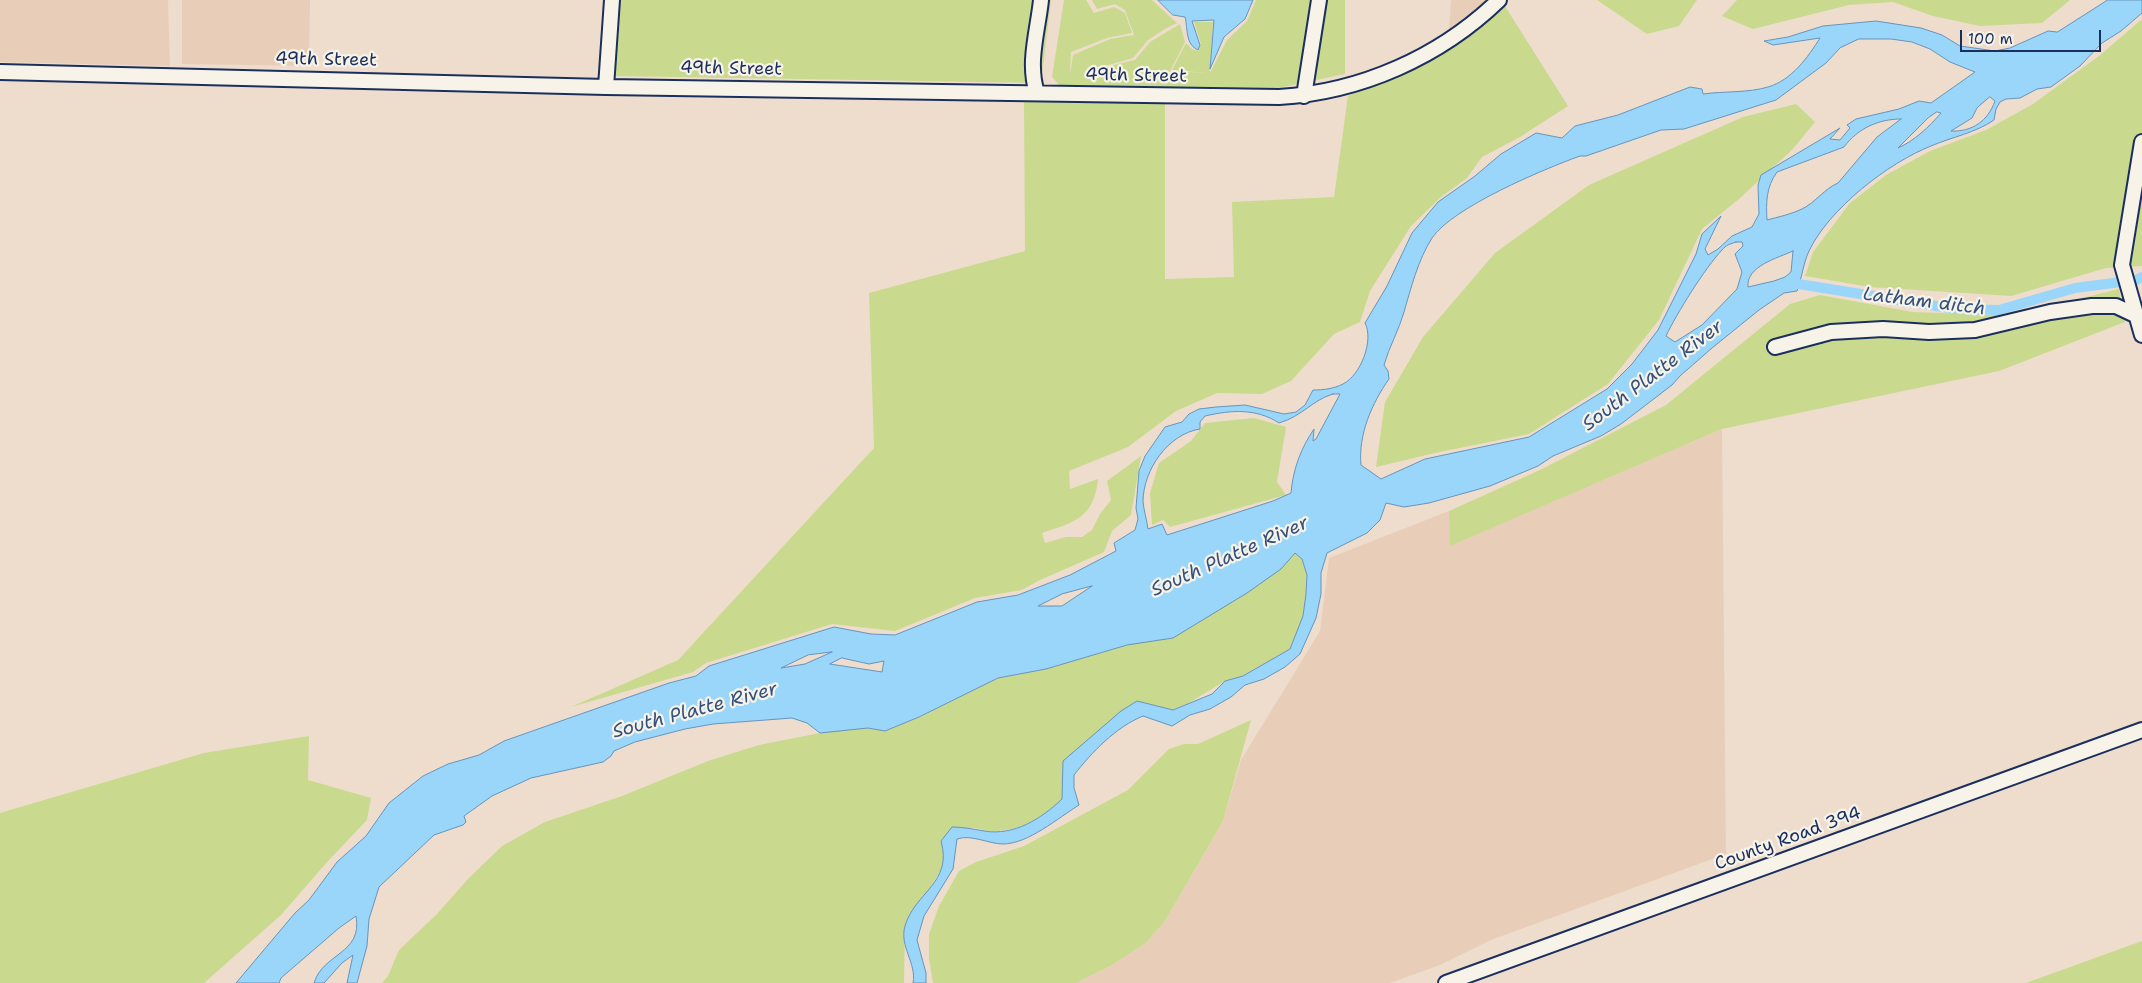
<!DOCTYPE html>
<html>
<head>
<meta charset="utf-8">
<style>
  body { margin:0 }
  #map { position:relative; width:2142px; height:983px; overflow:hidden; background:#edc; font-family:"Shantell Sans",sans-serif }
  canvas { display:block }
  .scale { position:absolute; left:1960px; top:30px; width:141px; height:22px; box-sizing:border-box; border:2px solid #1b2f5e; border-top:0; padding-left:6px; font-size:15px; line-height:18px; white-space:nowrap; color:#1b2f5e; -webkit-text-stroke:4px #f7f3e8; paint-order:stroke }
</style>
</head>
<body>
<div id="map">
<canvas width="2142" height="983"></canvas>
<div class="scale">100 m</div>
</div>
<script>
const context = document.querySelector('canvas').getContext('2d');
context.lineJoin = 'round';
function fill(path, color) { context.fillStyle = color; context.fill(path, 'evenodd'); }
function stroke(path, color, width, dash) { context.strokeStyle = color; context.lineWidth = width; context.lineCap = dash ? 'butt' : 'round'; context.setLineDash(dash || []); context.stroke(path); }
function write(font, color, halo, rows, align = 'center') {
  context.font = font + ' "Shantell Sans",sans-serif'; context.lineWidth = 4.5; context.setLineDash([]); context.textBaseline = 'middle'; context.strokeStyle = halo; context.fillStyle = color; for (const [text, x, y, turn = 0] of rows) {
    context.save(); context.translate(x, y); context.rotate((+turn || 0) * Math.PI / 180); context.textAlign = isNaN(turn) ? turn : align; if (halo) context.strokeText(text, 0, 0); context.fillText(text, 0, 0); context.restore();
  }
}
const built = new Path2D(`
  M0,0H168L170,66L0,62Z
  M182,0H310L309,66L182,64Z
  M1451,0H1488L1449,31Z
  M1722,429L1726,854L1491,940L1440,965L1390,983H1076L1112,965L1146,943L1165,921L1223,821L1241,760L1320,631L1329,558L1449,511L1451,545Z`);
const green = new Path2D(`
  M618,0H1051L1041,83L614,76Z
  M1064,0H1086L1094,13L1114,7L1125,13L1132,33L1107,38L1071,52L1070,75L1073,55L1110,39L1134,35L1125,10L1115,4L1097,9L1092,0H1152L1177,23L1165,29L1148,40L1133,58L1087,71L1135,60L1150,42L1180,24L1185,42L1170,71L1208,73L1172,70L1186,43L1192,49L1198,51L1201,44L1194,22H1213L1210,73L1227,40L1247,21L1256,0H1345V74L1264,91L1059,85L1052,77Z
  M1597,0H1697L1679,26L1647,34Z
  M1737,0H2070L2042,23L1980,26L1933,16L1893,2L1849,5L1753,29L1722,16Z
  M1503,3L1568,106L1520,137L1482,157L1467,178L1441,197L1411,226L1370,291L1360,322L1334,334L1291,381L1262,394L1217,393L1176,411L1128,447L1069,471L1070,489L1098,479C1094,518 1075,522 1042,533L1045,543L1066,537H1082L1092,530L1100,514L1111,500L1107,481L1141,456L1131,515L1112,531L1104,552L1040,580L1022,590L975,598L895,631L832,624L706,663L693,672L571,707L678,660L874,448L869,293L1025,251L1024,101L1165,103V279L1234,277L1232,202L1334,197L1348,96C1385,80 1428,67 1460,42C1475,30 1489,17 1503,3Z
  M2142,19V266L2106,268L2011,296L1870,287L1805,276L1813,252L1850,203L1886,175L1930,151L1986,130L2033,104L2099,56Z
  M1796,104L1815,122L1792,150L1739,199L1702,229L1659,320L1608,384L1529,434L1435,453L1376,467L1385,402L1423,337L1495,253L1589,185L1743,117Z
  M2119,289L2125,322L1999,371L1722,429L1450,546L1449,511L1540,470L1666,405L1790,304L1820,295L1913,312L1990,315L2020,313Z
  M1254,418L1286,427L1277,482L1286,495L1170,527L1163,520L1152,525L1150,493L1159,463L1191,441L1205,423Z
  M1295,553L1302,559L1307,575L1306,594L1303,616L1290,649L1243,676L1225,681L1187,704L1172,710L1137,701L1063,761L1062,799C1041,819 1019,832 989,831C983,831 976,827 970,828C961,829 949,837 941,841L945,853L943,867L905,927L904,983H382L388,976L399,950L436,915L468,879L502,846L545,822L622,796L708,761L759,745L820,733L866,728L885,731L920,717L998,678L1046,669L1127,645L1281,569Z
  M1251,720L1223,821L1165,921L1146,943L1112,965L1076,983H933L929,959V934L939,906L959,871L976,862L1024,846L1128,790L1169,749L1184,744H1198Z
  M309,736L308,780L371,798L367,820L328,861L281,915L204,983H0V813L204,753Z
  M2142,941V983H2026Z`);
const water = new Path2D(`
  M1158,0H1253L1245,19L1224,37L1210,69L1214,20L1192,21L1200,45L1198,50C1185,44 1188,29 1185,17L1173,15Z
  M2108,0H2142V13L2121,31L2102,43L2080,66L2051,87L2037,89L2020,98L2006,99L2000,102L1996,109L1994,120C1975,133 1952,137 1931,146C1888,163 1829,209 1809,251C1803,264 1802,278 1797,291L1784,293L1759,310L1712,348L1680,376L1672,385L1621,424L1601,436L1553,456L1538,466L1490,486L1429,503L1404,507L1386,503L1380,520L1367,533L1327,553L1321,573V594L1316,618L1300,654L1285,667L1264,679L1245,685L1231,697L1210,709L1190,715L1172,726L1143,716C1116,727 1092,752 1074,775V788L1079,805C1058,818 1028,844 1003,844C989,844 971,834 957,839L953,869L924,916L917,940L926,973V983H913C917,964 899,946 905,926C915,892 953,883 941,841L952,827C963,827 973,829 984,831C1014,836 1041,819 1062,799L1063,761L1121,711L1137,701L1173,710L1212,694L1225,681L1243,676L1290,649L1303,616L1306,594L1307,575L1302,559L1295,553L1281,569L1247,593L1173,638L1127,645L1046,669L998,678L919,717L885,731L868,728L820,733L807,723L792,718L713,724L685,729L635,742L614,751L611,756L603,762L531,778L492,796L464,816L466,822L463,825L434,835L379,887L369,919L367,946L357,983H347L353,955L342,963L324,983H314C323,953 363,954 356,916L339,928L281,978L279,983H236L295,913L309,900L337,862L366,836L389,803L423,776L448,764L479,755L504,741L669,683L696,676L709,666L834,627L871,634L895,635L977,602L1018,595L1070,575L1116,551L1114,543L1135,530L1138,519L1136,508L1139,471L1145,456L1165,427L1182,422L1189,414L1199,409L1216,407L1245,405L1284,414L1296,412L1305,405L1313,390C1323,390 1333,389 1343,384C1361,375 1374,340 1365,323L1387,286L1412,233L1438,202L1475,176L1501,154L1536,133L1562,138L1575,126L1618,115L1690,87L1702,89L1703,94C1724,91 1748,93 1768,87C1792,80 1808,57 1820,38L1773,45L1764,41L1788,37L1823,26L1876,21L1921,28L1942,35L1960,46L1995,51L2010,48L2048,31L2057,32ZM1859,39H1891L1912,42L1930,49L1950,62L1975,72L1931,103L1919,101L1899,109L1856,119L1847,125L1850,128L1840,140L1830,139L1840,128L1761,175L1758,185L1759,214L1752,227L1732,236L1718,249L1708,255L1705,249L1721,216L1702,234L1696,254L1658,330L1632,364L1607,389L1529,437L1425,459L1381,479L1361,465C1358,435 1372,403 1389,379L1388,371L1384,365C1389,347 1399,330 1404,312C1411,288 1418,260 1432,238C1453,207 1544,169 1580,156H1586L1661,130L1684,129L1776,100L1826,63L1840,48ZM1990,97L1995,101C1988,121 1972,132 1951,131L1972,118L1977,108ZM1937,112L1941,113C1929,127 1914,141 1898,148L1928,118ZM1901,119L1877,137L1838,183C1824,189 1816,202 1802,209C1792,214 1778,217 1767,220C1766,203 1766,187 1777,172L1844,147C1858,128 1879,119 1901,119ZM1736,242H1742L1743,246L1735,254L1742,272L1737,289L1702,325L1675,342L1666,336C1677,313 1705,268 1722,250C1726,245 1730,244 1736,242ZM1793,251L1791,272L1785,277L1774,281L1748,287C1746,266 1778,258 1793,251ZM1333,394H1340L1316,439L1313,441L1314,429C1301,448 1293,469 1291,493L1273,501L1167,535L1162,524L1148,529C1147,521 1144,511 1143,502C1143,470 1168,434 1200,429V422L1205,416C1231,410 1256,408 1279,423C1303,416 1312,400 1333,394ZM1092,586L1062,606H1038L1062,594ZM832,652L805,664L781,668L808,655ZM842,658L869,664L884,661L882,672L830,664Z`);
const canal = new Path2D(`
  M1792,283L1955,309L1999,310L2075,288L2136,280L2142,277`);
const minor = new Path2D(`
  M0,72L606,87L1279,97C1361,92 1440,57 1499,0
  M606,87L612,0
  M1037,93C1027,63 1038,30 1041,0
  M1304,96L1319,0
  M2142,142L2122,265L2142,335
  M1775,347L1831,332L1883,329L1929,332L1975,330L2050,312L2092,306H2116L2135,315
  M1446,983L2142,730`);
const streetNames = [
  ["49th Street",326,60,1],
  ["49th Street",731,69,1],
  ["49th Street",1136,76,1],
  ["County Road 394",1788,839,-20]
];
const waterNames = [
  ["Latham ditch",1924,302,7],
  ["South Platte River",1653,376,-37],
  ["South Platte River",1230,557,-24],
  ["South Platte River",695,711,-15]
];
fill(built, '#e8ceb9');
fill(green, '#c9da8f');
fill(water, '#99d6fa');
stroke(water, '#6793bc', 1);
stroke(canal, '#99d6fa', 10);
stroke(minor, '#1b2f5e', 18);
stroke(minor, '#f7f3e8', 14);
write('18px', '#1b2f5e', '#f7f3e8', streetNames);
write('italic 19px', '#34507d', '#f7f3e8', waterNames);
</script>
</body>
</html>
